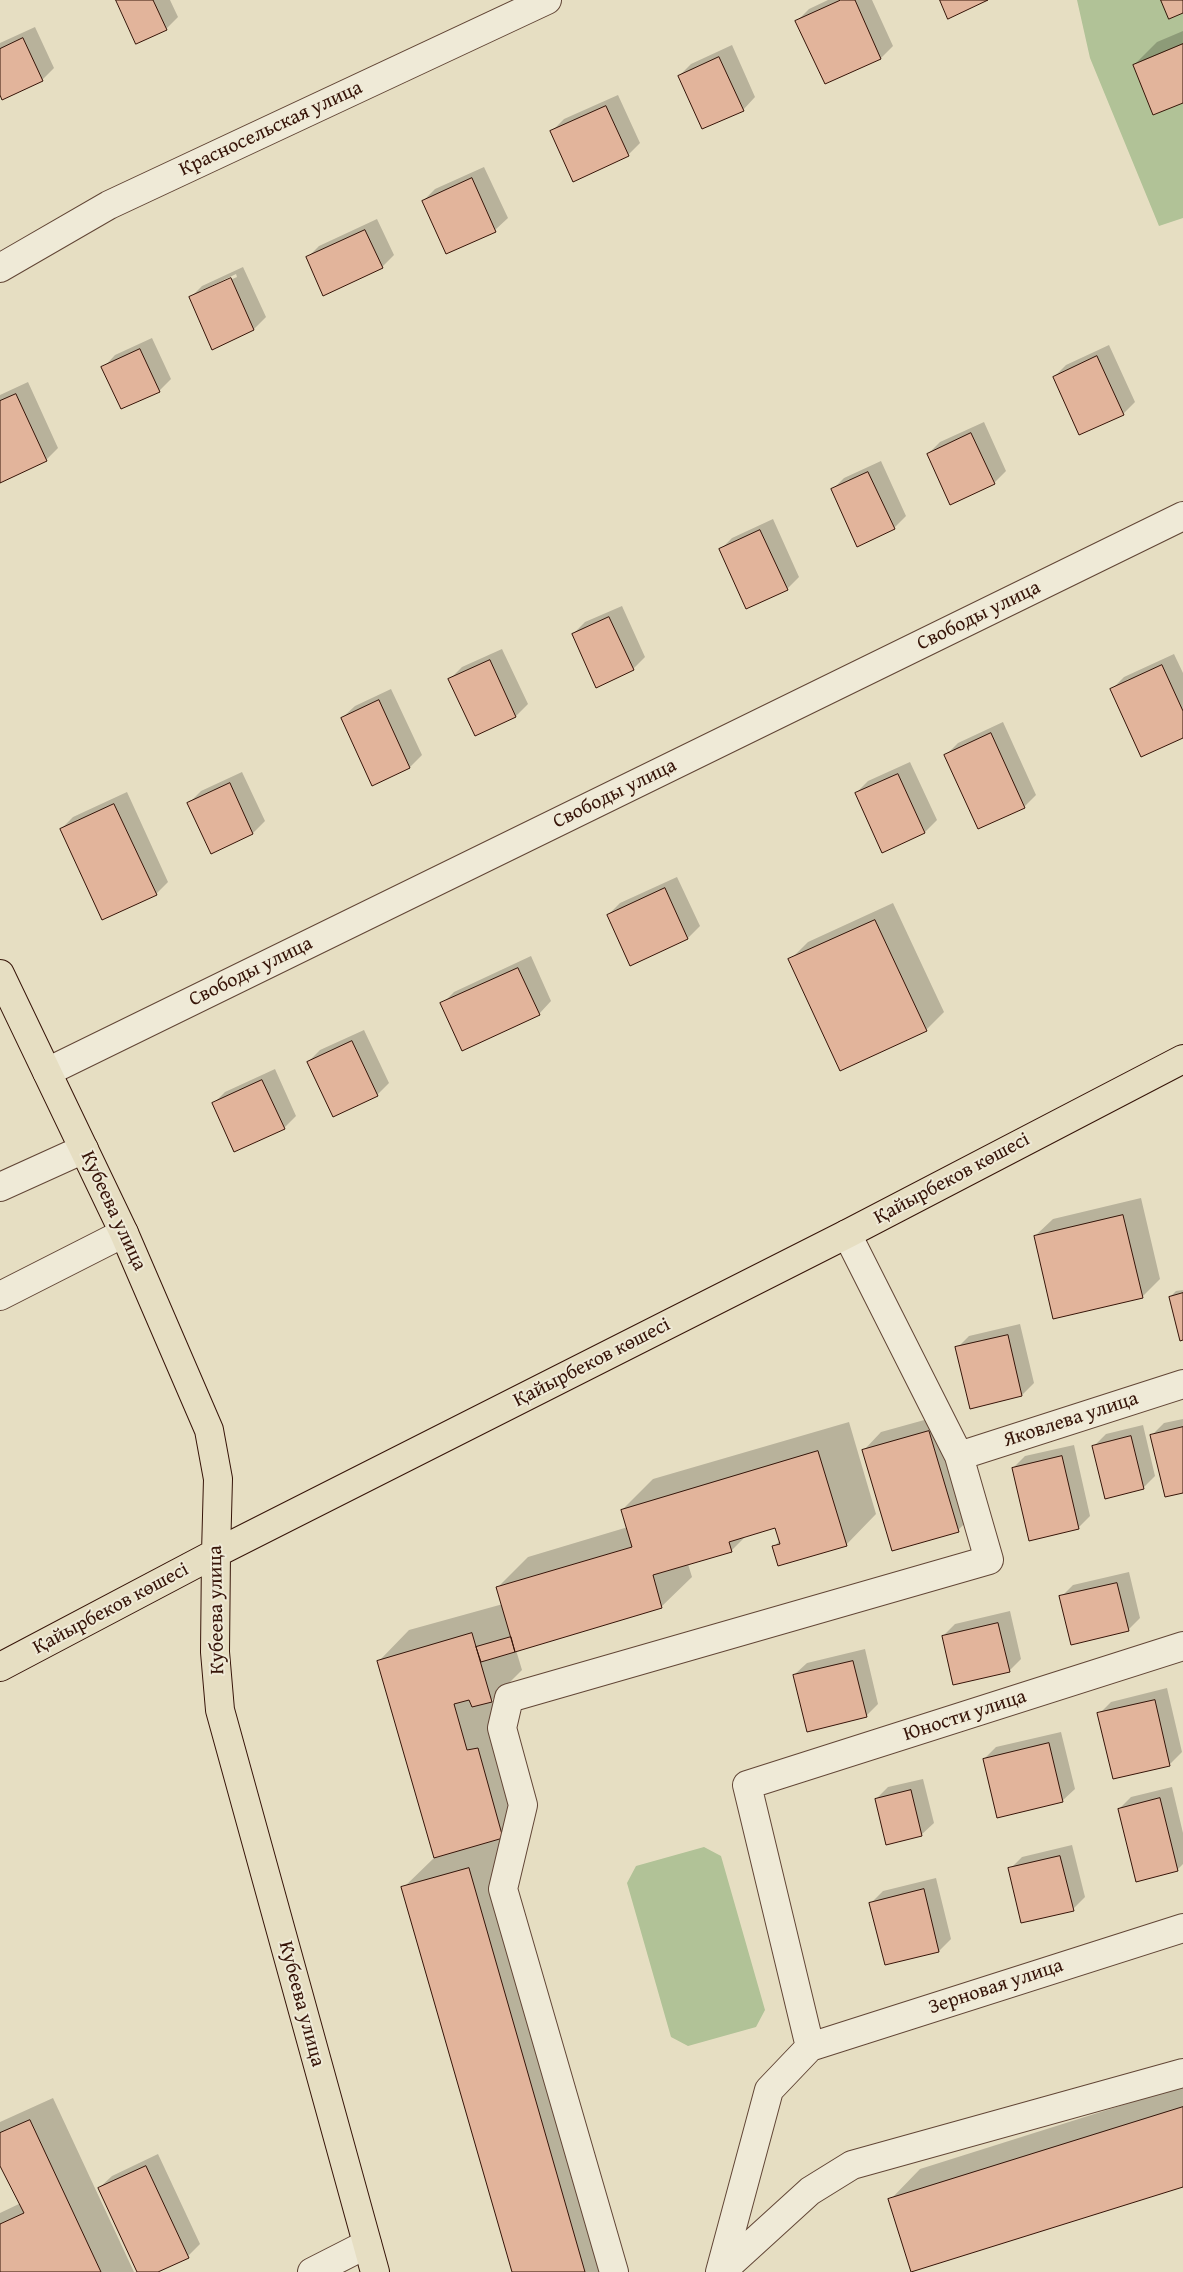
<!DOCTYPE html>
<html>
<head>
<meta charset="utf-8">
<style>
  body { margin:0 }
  canvas { display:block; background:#e6dec2 }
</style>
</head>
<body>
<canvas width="1183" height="2272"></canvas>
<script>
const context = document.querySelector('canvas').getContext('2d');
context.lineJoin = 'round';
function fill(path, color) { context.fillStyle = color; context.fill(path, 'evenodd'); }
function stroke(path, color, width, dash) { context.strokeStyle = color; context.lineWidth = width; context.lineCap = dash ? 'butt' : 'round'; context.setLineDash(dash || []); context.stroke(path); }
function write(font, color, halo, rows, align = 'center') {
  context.font = font + ' "Gentium Book Plus",serif'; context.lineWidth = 4; context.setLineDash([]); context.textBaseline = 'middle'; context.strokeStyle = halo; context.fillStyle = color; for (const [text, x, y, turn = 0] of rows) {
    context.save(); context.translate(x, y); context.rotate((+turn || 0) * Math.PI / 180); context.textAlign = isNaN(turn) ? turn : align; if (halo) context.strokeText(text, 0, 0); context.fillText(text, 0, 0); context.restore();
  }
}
const green = new Path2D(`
  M1077,0H1183V218L1159,226L1090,58Z
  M704,1847L721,1856L765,2010L756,2027L688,2046L671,2037L627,1883L636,1866Z`);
const shadow = new Path2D(`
  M117,0H170L178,17L166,29Z
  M828,0H872L893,46L881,58L825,83L797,21L809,9Z
  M35,27L54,68L42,80L0,92V43Z
  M1183,31V102L1134,65L1157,42Z
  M732,45L755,97L743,110L679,76L691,64Z
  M618,95L640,143L628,155L552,131L564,119Z
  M484,167L508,218L495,230L447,253L423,201L435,189Z
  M377,219L394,255L382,267L307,258L319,246Z
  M243,267L266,317L254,329L213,348L190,298L202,286ZM236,274L237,277L203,292V290Z
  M152,338L171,379L159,391L103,368L115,355Z
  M1109,345L1135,402L1123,414L1080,433L1054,377L1066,365Z
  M28,382L58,448L46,460L0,482V395Z
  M984,422L1006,471L994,483L928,454L940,442Z
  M881,461L906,516L894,528L832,490L844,478Z
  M773,519L799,577L787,589L720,550L732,538Z
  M622,606L645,657L633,669L573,634L585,622Z
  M502,649L528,704L516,716L450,679L462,667Z
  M1174,654L1183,673V736L1112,689L1124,677Z
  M391,689L422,755L410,767L373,784L342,718L355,706Z
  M1003,722L1036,795L1024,807L979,828L946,755L958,743Z
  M910,762L937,820L925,832L883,851L856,793L868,781Z
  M242,772L265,821L253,833L189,803L201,791Z
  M127,792L168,882L156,894L61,829L73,817Z
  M677,877L700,926L688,938L631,964L608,915L620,903Z
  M893,903L944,1012L926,1030L790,960L808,942Z
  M531,956L551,1001L539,1014L442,1004L454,992Z
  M364,1030L389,1083L377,1095L308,1062L320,1050Z
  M275,1069L296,1116L284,1128L213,1104L225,1092Z
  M1141,1198L1160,1279L1142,1297L1035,1236L1053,1219Z
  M1183,1290V1339L1170,1297L1176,1291Z
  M1020,1324L1034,1383L1022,1395L971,1407L957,1348L969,1336Z
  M946,1414L976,1513L958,1530L864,1450L881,1432Z
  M1183,1419V1491L1152,1435L1164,1423Z
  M849,1422L876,1514L846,1545L774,1547L780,1540L776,1527L747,1535L731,1551L688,1564L692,1577L661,1607L516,1650L522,1670L492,1700L498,1721L533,1806L499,1838L624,2272H514L403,1888L435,1857L379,1661L409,1630L503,1604L498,1587L528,1557L628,1527L622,1510L653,1479Z
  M1143,1425L1155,1476L1143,1488L1094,1446L1106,1434Z
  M1074,1445L1090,1516L1078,1528L1013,1468L1025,1456Z
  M1129,1572L1140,1618L1128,1630L1061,1597L1073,1585Z
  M1010,1611L1021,1659L1009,1671L943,1636L955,1624Z
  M865,1649L878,1704L866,1716L794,1675L807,1663Z
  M1167,1688L1182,1752L1170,1764L1114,1778L1099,1714L1111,1702Z
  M1061,1732L1075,1789L1062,1801L984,1759L996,1747Z
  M923,1779L934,1823L921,1835L876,1799L888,1787Z
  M1172,1787L1183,1833V1864L1177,1870L1119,1809L1131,1797Z
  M1072,1845L1085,1897L1073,1909L1010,1869L1022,1857Z
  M936,1878L951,1939L939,1951L871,1903L883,1891Z
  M1183,2086V2186L890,2200L920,2169Z
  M53,2098L134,2272H0V2213L21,2203L0,2164V2122Z
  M158,2154L200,2244L188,2256L155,2272H139L99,2188L112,2176Z`);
const building = new Path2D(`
  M116,0H153L167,30L136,44Z
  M841,0H855L881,59L825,84L795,21Z
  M940,0H988L948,19Z
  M1161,0H1183V13L1169,19Z
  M23,38L43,81L2,100L0,95V49Z
  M1183,44V103L1153,115L1133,65Z
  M719,57L744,111L702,129L678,76Z
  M606,106L629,156L573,182L550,131Z
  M472,178L496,232L446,254L422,201Z
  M365,230L383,268L323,296L306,257Z
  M231,278L254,330L212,350L189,297Z
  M140,349L160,392L121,409L101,367Z
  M1097,356L1124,415L1079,435L1053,377Z
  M16,394L47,461L0,483V401Z
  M971,433L995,484L950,505L927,454Z
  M868,472L895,529L857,547L831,489Z
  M760,530L788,590L746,609L719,549Z
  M609,617L634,670L596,688L572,634Z
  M490,660L516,717L475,736L448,679Z
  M1162,665L1183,711V738L1141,757L1110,689Z
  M379,700L410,768L372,786L341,718Z
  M991,733L1025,808L978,829L944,755Z
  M898,774L925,833L882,853L855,793Z
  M230,783L253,834L211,854L187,803Z
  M114,804L157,895L102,920L60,829Z
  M665,888L688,939L630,966L607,915Z
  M875,920L927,1031L840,1071L788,959Z
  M518,968L540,1015L462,1051L440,1003Z
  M352,1041L378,1096L333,1117L307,1062Z
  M262,1080L285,1129L234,1152L212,1103Z
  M1123,1215L1143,1298L1053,1319L1034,1236Z
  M1183,1293V1340L1180,1341L1169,1297Z
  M1008,1335L1022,1396L970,1409L955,1347Z
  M1183,1427V1493L1165,1497L1150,1435Z
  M929,1431L959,1532L892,1551L862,1450Z
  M1131,1436L1144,1489L1105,1499L1092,1446Z
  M818,1451L847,1546L778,1566L772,1546L780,1544L775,1528L729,1542L732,1552L653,1575L662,1608L515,1652L496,1587L632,1547L621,1510Z
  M1062,1456L1079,1529L1029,1541L1012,1468Z
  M1117,1583L1129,1631L1071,1645L1059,1596Z
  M998,1623L1010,1672L953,1685L942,1636Z
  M472,1633L492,1702L472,1707L469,1700L454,1704L467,1750L478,1748L503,1838L434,1858L377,1661Z
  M511,1637L515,1652L481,1662L476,1647Z
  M853,1661L867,1717L807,1732L793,1675Z
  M1155,1700L1170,1766L1113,1779L1097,1713Z
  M1049,1743L1063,1802L997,1818L983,1759Z
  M911,1790L922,1836L886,1845L875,1799Z
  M1160,1798L1178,1871L1136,1882L1118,1809Z
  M1060,1856L1074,1911L1021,1923L1008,1868Z
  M469,1868L585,2272H512L401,1887Z
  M924,1889L939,1952L885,1965L869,1903Z
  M1183,2107V2187L911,2272L888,2199Z
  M30,2120L101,2272H0V2224L24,2213L0,2166V2133Z
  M146,2166L189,2258L158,2272H137L98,2188Z`);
const minor = new Path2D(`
  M0,268L109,205L547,0
  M47,1072L1183,516
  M0,1187L84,1149
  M0,1296L124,1233
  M959,1456L1183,1384
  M810,2047L747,1785L1183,1646
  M312,2272L367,2244
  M614,2272L503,1889L523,1805L502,1728L509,1698L989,1560L959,1456L847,1234
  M720,2272L769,2090L810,2047L1183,1928
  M721,2272L810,2191L852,2165L1183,2073`);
const major = new Path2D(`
  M375,2272L220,1710L215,1652L216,1553L847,1234L1183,1059`);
const highway = new Path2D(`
  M0,974L124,1233L209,1430L218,1479L216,1553L0,1667`);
const streetNames = [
  ["Красносельская улица",271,129,-25],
  ["Свободы улица",979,616,-26],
  ["Свободы улица",615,794,-26],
  ["Свободы улица",251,972,-26],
  ["Қайырбеков көшесі",952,1179,-28],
  ["Кубеева улица",113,1211,65],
  ["Қайырбеков көшесі",592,1363,-27],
  ["Яковлева улица",1071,1420,-18],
  ["Қайырбеков көшесі",111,1609,-28],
  ["Кубеева улица",217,1610,-91],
  ["Юности улица",965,1716,-18],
  ["Зерновая улица",996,1987,-18],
  ["Кубеева улица",301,2004,75]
];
fill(green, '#b1c297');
fill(shadow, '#0003');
fill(building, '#e2b49b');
stroke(building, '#361408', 1);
stroke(minor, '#624636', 30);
stroke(major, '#361408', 30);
stroke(highway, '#361408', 30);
stroke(minor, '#efead7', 28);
stroke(major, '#e6dec2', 28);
stroke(highway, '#e6dec2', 28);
write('20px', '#361408', '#efead7', streetNames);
</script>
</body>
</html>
